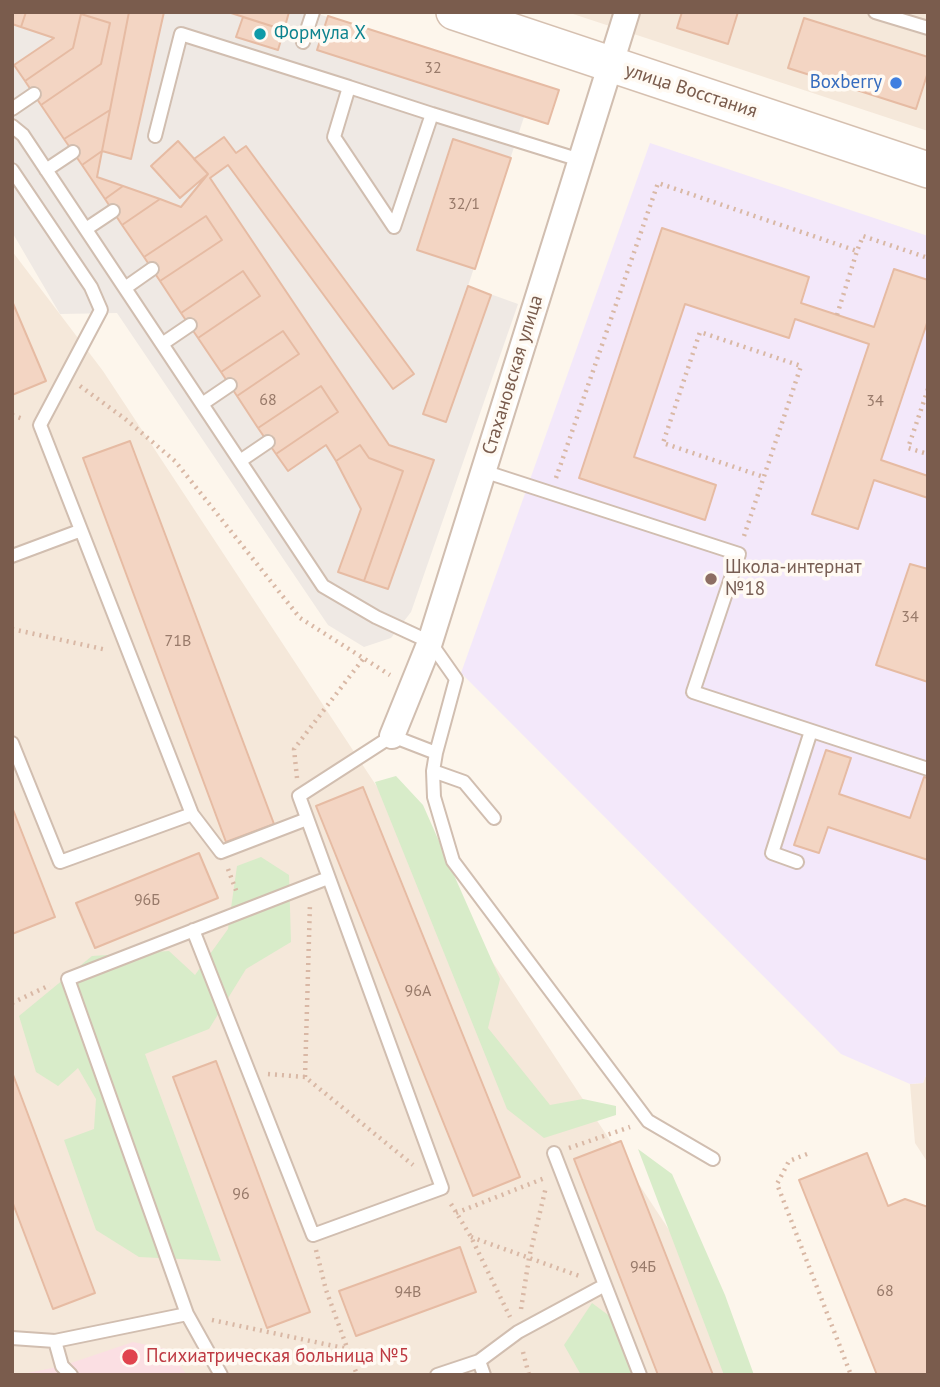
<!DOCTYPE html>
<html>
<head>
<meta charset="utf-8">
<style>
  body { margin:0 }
  #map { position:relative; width:940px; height:1387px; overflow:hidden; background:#fdf6ec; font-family:"PT Sans",sans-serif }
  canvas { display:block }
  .frame { position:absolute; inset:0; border:14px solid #7a5c4d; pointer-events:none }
</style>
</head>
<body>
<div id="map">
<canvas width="940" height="1387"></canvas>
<div class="frame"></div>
</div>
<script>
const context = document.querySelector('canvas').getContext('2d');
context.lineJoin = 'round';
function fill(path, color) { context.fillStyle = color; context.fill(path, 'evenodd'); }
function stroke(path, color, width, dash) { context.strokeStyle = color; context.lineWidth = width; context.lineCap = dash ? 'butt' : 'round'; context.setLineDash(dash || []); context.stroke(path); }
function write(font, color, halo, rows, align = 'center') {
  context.font = font + ' "PT Sans",sans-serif'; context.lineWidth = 7; context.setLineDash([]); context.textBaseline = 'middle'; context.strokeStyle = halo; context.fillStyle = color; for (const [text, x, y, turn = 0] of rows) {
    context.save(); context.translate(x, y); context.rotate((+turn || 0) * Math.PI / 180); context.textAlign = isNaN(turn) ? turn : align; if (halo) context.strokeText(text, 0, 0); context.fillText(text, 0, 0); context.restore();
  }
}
const residential = new Path2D(`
  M567,12H928V131Z
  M12,251L103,371L710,1292L752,1375H12Z
  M928,1070V1163L915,1143L910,1084L923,1083Z`);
const industrial = new Path2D(`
  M12,12H312L559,90L548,124L524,117L468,286L518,304L411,612L391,638L364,647L328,625L117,313L60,314L12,232Z`);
const education = new Path2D(`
  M650,143L928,236V1070L923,1083L910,1084L841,1054L461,673Z`);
const medical = new Path2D(`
  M133,1342L167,1349L187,1375H17L62,1366Z`);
const green = new Path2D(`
  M396,776L423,805L500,979L488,1028L550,1105L583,1099L616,1106V1115L544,1138L507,1109L375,782Z
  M261,857L289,875L291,942L246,969L209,1029L145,1054L221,1261L139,1257L96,1230L64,1140L94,1129L96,1099L78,1068L58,1086L36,1072L19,1016L92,956L169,951L195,975L228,929L237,866Z
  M638,1149L672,1174L725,1295L754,1375H724Z
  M592,1303L631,1332L648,1375H581L564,1345Z`);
const building = new Path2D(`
  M12,12H26L21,27L12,24Z
  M26,12H129L110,110L64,139L41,105L101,64L110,23L81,14L73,48L25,81L14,65L54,38L21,27Z
  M129,12H164L131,159L102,151Z
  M228,12H289L284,30Z
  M682,12H738L728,44L677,28Z
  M81,14L110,23L101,64L41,105L25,81L73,48Z
  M328,16L559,90L548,124L317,50Z
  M243,17L284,30L278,50L236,37Z
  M804,18L928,57V72L916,109L788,68Z
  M110,110L102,151L82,165L64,139Z
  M224,137L236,153L246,146L414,374L393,389L228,165L210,178L389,445L434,460L388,589L364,581L403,471L369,458L360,445L336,461L326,445L288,471L276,454L338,412L321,386L258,428L237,396L299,354L283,331L221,372L198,338L260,296L243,271L181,313L160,281L222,240L206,216L144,257L122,225L160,199L181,207L208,174L194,159Z
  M453,139L511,158L475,269L417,250Z
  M178,141L208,174L180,198L151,166Z
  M102,151L97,177L123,186L105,199L82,165Z
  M123,186L160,199L122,225L105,199Z
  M206,216L222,240L160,281L144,257Z
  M662,228L809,277L801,303L874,327L894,269L928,280V320L881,460L928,476V498L874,480L858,529L812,514L869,344L795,319L789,338L685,304L634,457L716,485L705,520L579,478Z
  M243,271L260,296L198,338L181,313Z
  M468,286L491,295L446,422L423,414Z
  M12,301L46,381L12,395Z
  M283,331L299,354L237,396L221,372Z
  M321,386L338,412L276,454L258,428Z
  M130,441L274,824L226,842L83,458Z
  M360,445L369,458L403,471L364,581L338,572L361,509L336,461Z
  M910,564L928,569V682L876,665Z
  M826,750L851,758L839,794L910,818L924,777L928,778V860L828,827L819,853L794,845Z
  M363,787L520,1177L473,1196L316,806Z
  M12,807L55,917L12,934Z
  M199,853L218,898L95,948L76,903Z
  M216,1061L310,1312L267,1328L173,1077Z
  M12,1072L95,1293L53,1309L12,1201Z
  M621,1141L713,1375H658L574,1159Z
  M867,1153L888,1206L905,1199L928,1207V1375H877L799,1180Z
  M460,1247L476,1292L356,1336L339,1291Z`);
const path = new Path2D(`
  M837,315L857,251
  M80,386L124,418L175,461L300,618L390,675
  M928,389L908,448L928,454
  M12,415L23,419
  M556,478L658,183L857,251L863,236L928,258
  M744,536L801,366L700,332L663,443L764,477
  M12,629L107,650
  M297,778L294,749L363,659
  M228,869L237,893
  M12,1003L50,985
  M268,1074L305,1077L413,1165
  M305,1077L310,903
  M569,1148L630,1127
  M807,1154L789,1161L777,1184L851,1375
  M451,1204L471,1237L510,1317
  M456,1213L545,1178
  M471,1237L582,1277
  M316,1250L326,1290L357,1375
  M521,1309L529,1258L546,1187
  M212,1320L348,1349
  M523,1352L529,1375`);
const lane = new Path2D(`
  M875,12L928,28
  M303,42L313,12
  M349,87L432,114
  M12,109L34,94
  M12,126L23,135L323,586L376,617L430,642L456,679L436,753
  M155,136L181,34L349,87L334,137L394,227L432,114L580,160
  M12,170L91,287L101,310L40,425L192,814L221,852L307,819
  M46,170L73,152
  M86,229L113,211
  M125,288L152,269
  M162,344L190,325
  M202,404L230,385
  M240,461L268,442
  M483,471L739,554L693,692L928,769
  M12,556L79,531
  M12,743L60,862L192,814
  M433,771L464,782L494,818
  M797,862L772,853L811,731
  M193,930L313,1235L442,1188L299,796L392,736L436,753L433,771L434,797L453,861L648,1121L713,1159
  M554,1153L605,1285
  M187,1314L68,979L328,878
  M12,1338L55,1341L187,1314L221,1375
  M55,1341L62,1366L71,1375
  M437,1375L479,1361
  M484,1375L479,1361L518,1332L605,1285L640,1375`);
const street = new Path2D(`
  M392,736L430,642L627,12`);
const secondary = new Path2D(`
  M454,12L928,170`);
const markers = [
  [260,34,7,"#0f9aa8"],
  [896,83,7,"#3f7fe0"],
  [711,579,7,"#8d6e63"],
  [130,1357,9,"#e0444e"]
];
const numberNames = [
  ["32",433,68],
  ["32/1",464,204],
  ["68",268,400],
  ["34",875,401],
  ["34",910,617],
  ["71В",178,641],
  ["96Б",147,900],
  ["96А",418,991],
  ["96",241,1194],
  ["94Б",643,1267],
  ["68",885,1291],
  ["94В",408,1292]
];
const cultureNames = [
  ["Формула X",274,34]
];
const shopNames = [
  ["Boxberry",882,83]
];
const streetNames = [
  ["улица Восстания",691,91,18],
  ["Стахановская улица",513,375,-73]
];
const educationNames = [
  ["Школа-интернат",725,568],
  ["№18",725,590]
];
const healthNames = [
  ["Психиатрическая больница №5",146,1357]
];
fill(residential, '#f5e8da');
fill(industrial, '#efe9e4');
fill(education, '#f3e8fa');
fill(medical, '#fbdfe3');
fill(green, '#d8ecc9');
fill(building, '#f3d5c3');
stroke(building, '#e6bba3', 2);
stroke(lane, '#d1beb0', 16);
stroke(street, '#d1beb0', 28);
stroke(secondary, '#d6c0b0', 38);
stroke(path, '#d9b8a5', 4.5, [2, 5]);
stroke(lane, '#fff', 12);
stroke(street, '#fff', 24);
stroke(secondary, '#fff', 35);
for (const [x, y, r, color] of markers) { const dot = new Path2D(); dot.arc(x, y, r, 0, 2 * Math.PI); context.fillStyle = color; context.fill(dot); stroke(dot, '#fffaf3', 2.5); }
write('16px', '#987a6a', null, numberNames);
write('19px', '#0d838f', '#fffaf3', cultureNames, 'left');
write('19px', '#366cbe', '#fffaf3', shopNames, 'right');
write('19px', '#7a5c4d', '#fffaf3', streetNames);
write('19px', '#785e54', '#fffaf3', educationNames, 'left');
write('19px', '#be3a42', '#fffaf3', healthNames, 'left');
</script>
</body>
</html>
